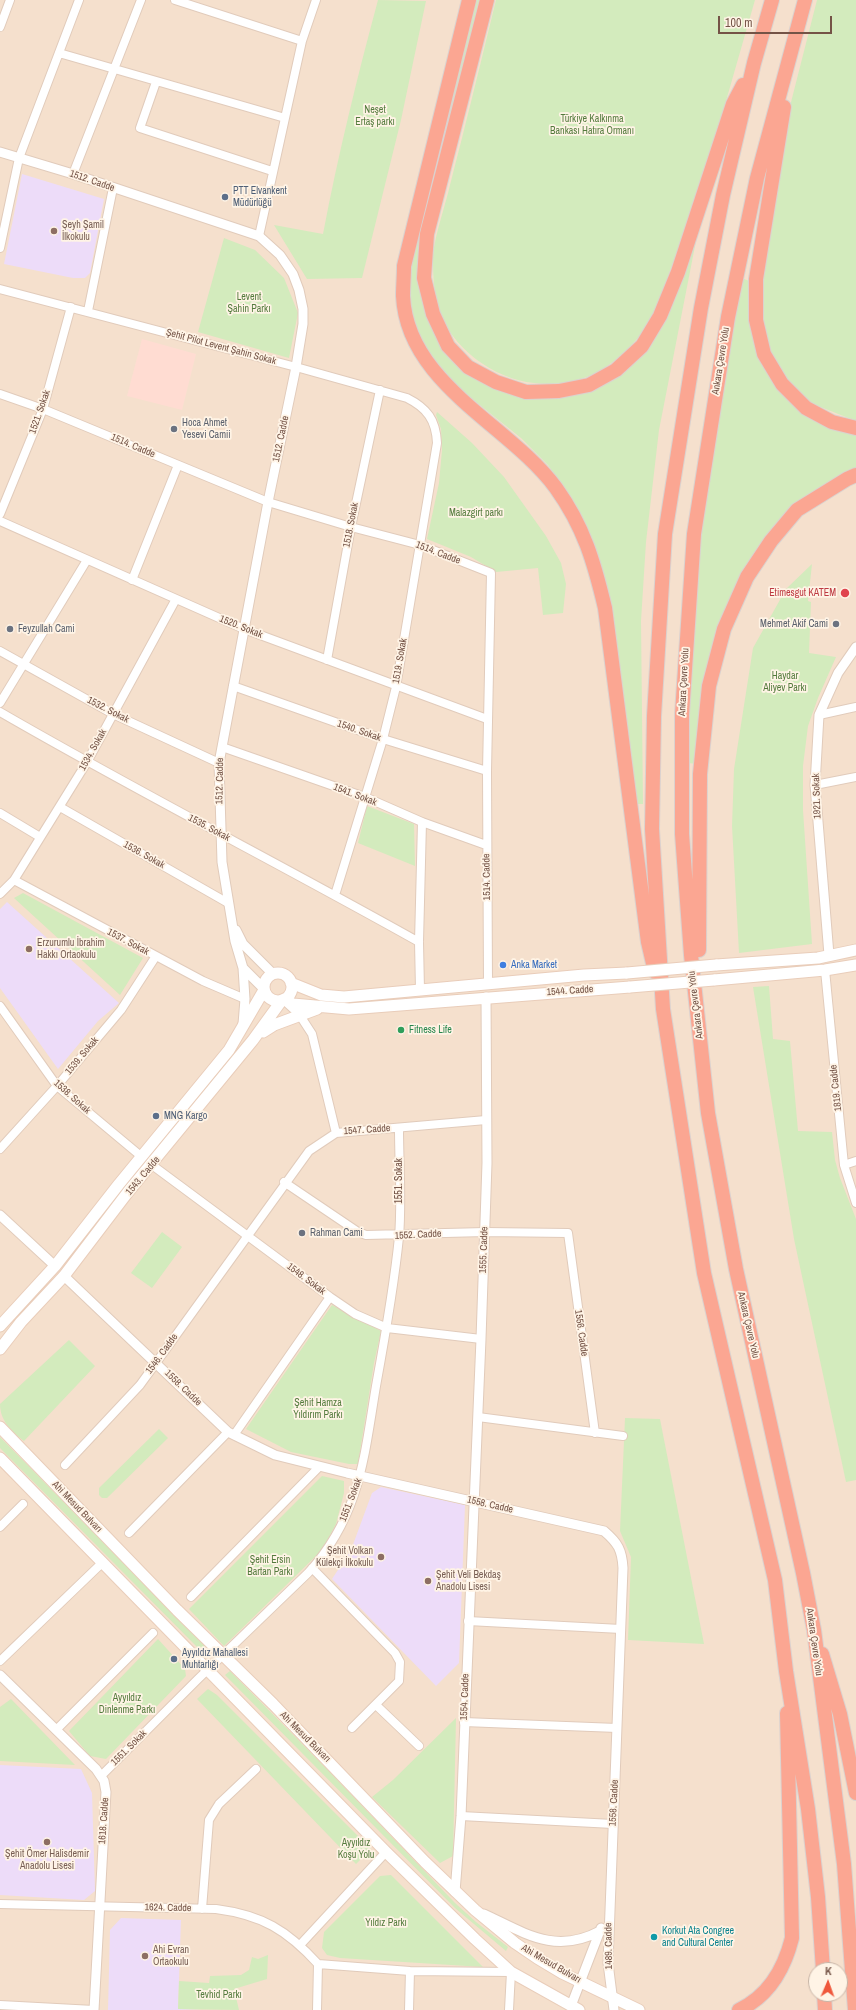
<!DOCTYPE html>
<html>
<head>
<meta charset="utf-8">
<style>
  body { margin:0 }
  #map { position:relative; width:856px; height:2010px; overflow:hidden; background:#fdefdf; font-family:"Archivo Narrow",sans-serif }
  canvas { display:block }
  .north { position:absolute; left:808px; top:1962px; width:40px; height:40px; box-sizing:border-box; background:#fff4e6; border:1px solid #c7b4a6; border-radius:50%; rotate:2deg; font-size:11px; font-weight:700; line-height:16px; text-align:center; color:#745346 }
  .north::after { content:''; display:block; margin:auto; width:14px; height:18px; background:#ef583c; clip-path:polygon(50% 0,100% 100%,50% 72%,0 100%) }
  .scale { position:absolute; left:718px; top:16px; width:114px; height:18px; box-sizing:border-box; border:2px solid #745346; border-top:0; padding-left:5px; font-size:12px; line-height:14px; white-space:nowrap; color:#745346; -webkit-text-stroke:3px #fff4e6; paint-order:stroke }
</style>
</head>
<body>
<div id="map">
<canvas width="856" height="2010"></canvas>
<div class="north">K</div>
<div class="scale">100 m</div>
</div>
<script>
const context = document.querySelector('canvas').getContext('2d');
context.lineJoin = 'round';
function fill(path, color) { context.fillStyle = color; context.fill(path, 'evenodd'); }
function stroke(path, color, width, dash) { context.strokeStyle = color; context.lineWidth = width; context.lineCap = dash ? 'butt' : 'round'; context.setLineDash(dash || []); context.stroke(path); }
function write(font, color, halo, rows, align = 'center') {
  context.font = font + ' "Archivo Narrow",sans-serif'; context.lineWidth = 3.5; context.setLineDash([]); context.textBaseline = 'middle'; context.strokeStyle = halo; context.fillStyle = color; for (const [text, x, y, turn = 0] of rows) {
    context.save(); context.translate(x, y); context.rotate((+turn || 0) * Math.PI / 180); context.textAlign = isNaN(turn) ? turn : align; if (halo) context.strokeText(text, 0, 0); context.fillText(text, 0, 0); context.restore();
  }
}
const residential = new Path2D(`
  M0,0H856V2010H0ZM816,1970H840V1994H816Z`);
const commercial = new Path2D(`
  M142,339L196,354L182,410L127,396Z`);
const education = new Path2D(`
  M22,174L104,199L90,273L85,278H73L4,264Z
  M7,902L119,1003L98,1021L58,1069L0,988V909Z
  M381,1487L465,1505L459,1663L436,1686L332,1579L351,1550L372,1493Z
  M0,1765L81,1769L92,1793L95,1891L84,1900L0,1895Z
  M121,1918L181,1920L178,2009L202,2010H108L110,1930Z`);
const green = new Path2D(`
  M378,0L426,1L401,120L362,278L307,279L274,225L323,234C338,155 357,78 378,0Z
  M474,0H485L423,241L446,348L533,396L563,398L584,393L616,379L643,353L696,241L659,430L646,542L641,621L643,804H634L616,665L569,496L548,465L521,438L455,385L428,356L412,319L407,278Z
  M496,0H755L703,181L652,320C623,360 588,390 534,383C494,379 449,347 438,306C434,292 433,275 433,261C432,243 446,204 450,185C466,123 481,62 496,0Z
  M817,0H856V421L813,404L787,383L774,366L758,314L757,292L788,114Z
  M224,238L255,250L284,278L298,313L289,358L198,332Z
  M742,278L749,281L755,343L762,365L778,386L856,430V471L780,522L738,585L697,764L688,763V714L704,488Z
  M437,412L472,443L504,477L546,536L561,563L566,584L563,613L543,615L538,568L496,572L471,557L427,539L439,483L442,450L441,429L436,415Z
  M812,564L808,601L811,602L809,653L836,657L818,698L808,726L803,766V810L812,944L739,953L732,826L734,769L753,648L786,589Z
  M367,806L414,824L415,866L358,843Z
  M23,893L143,958L120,995L14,898Z
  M769,986L773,1039L790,1041L798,1131L832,1132L835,1160L840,1178L856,1219V1480L846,1482L794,1239L753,987Z
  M162,1232L182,1247L152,1288L131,1273Z
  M332,1305L381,1331L374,1363L358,1464H349L291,1452L246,1429Z
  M69,1340L95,1366L24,1441C12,1432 0,1421 0,1404Z
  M625,1418L660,1419L704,1644L628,1640L631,1557L620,1531Z
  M159,1429L168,1438L107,1498H102L99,1495V1488Z
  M0,1437L205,1646L200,1650L0,1448Z
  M322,1476L344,1481V1493L336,1524L322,1550L224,1646L189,1609Z
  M158,1639L185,1669L186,1676L106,1759L90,1756L69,1731Z
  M230,1671L324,1766L455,1903L476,1922L508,1947L506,1951L455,1908L225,1675Z
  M208,1689L217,1695L371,1849L356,1864L197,1699Z
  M11,1699L75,1765L0,1761V1707Z
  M456,1718L453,1856L440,1863L372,1797L393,1780Z
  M391,1875L483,1967L340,1958L327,1955L322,1948L324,1932L380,1876Z
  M268,1955L267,1979L234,1989L239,2010L178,2009L179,1981L209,1983L210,1976L241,1975L249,1970L252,1957L258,1959Z`);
const minor = new Path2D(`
  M175,0L302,41
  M0,27L10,0
  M59,53L285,118
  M156,82L140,128L272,171
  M73,174L141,0
  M259,236L302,41L316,0
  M0,248L19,158L79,0
  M0,289L296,367L407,398C427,408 436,420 437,443L396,687L383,739L335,895
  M88,311L113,188
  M0,394L43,409L268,502L351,527L420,545L491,573L487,771L488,984
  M0,514L43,409L71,307
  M0,521L244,629L487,719
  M132,580L178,465
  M0,651L113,714L219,763
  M327,660L351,527L380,390
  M233,686L383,739L487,771
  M0,703L87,560
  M0,712C138,792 280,864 419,942
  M819,715L856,707
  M222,747L365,797L422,822L486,845
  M815,785L856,777
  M60,807L228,903
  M0,813L40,837
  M14,880L203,981L245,999
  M0,894L14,880L87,762L176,599
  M825,970L844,1165L856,1203
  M420,990L419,942L422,822
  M287,1003L299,1014L312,1034L336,1133
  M0,1006L57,1086L142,1157
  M0,1149L57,1086L121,1010L156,956
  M152,1165L330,1297L355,1314L387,1328L481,1339
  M844,1165L856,1161
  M284,1182L358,1232L366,1235L485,1232L568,1233L595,1433
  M478,1417L623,1436
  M234,1435L330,1297
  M65,1465L140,1385L309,1151L336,1133L486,1120
  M0,1527L23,1504
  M129,1533L228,1432
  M312,1568L395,1653L400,1662L399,1681L352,1728
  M191,1597L319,1467
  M468,1621L621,1629
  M0,1661L103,1562
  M376,1705L419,1746
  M464,1722L617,1728
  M56,1730L153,1633
  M101,1776L198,1679L308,1573C360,1516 364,1458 376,1386C385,1337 394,1287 399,1237C402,1201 399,1164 399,1128
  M461,1816L613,1824
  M0,1904L216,1909C262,1915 287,1930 318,1964
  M202,1909L209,1820L219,1804L256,1769
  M300,1945L386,1852
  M318,1964L410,1971L511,1972L509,2010
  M0,2005L94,2010
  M317,2010L318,1964
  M409,2010L410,1971`);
const tertiary = new Path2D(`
  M0,152L73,174L259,236L280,255L293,274L299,290L303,309V324L296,367L268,502L219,763L222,862L235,941L243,968L264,989
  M236,930L243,944L273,974
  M829,955L815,785L819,715L838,673L856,647
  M243,1024L245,999L243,968
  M0,1215L55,1266
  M64,1276L228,1432L275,1455L347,1473L604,1531C618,1543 622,1550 623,1568L608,1963L614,2010
  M0,1675L96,1769L104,1781L106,1792L94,2010
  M455,1892L461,1816L481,1339L487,1163L486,997
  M484,1914C525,1933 555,1955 600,1931
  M571,2006L601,1928`);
const secondary = new Path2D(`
  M716,965L818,958L856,950
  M264 987a14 14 0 1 1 28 0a14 14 0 1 1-28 0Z
  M714,980L825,970L856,965
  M291,983L321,995L344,997L584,975L627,973
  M284,999L293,1004L349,1009L630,987
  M263,1032L274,1025L317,1009
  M0,1326L55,1266L119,1184L229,1050L264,990
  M0,1349L21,1322L64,1276L128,1192L253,1040L282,1000
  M0,1427L177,1610L273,1704L425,1862L475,1910L515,1943L537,1958L562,1973L639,2010
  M0,1458L386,1852L475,1939L511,1972L579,2010`);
const motorway = new Path2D(`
  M469,0L404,266C404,276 403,286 403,296C407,384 510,425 556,488C584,527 594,562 605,608L648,942L655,972
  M487,0L427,234L424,278L433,314L448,346L468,367L496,382L526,392L559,391L589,385L616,370L642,346L660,316L678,272L733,104L743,85
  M772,0L754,63L723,195L701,308L665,534L654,716L652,829L663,1009L704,1273L775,1580L786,1671L808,1809L818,1897L823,1970
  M805,0L757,178L728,317L694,534L682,714V834L691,955L708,1113L736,1269L803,1573L814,1630L844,1864L855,2010
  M784,107L756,279V320L764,354L782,384L806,408L832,422L856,428
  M699,950L700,774L709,686L724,629L747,577L771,541L797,510L847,479L856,475
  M822,1654L840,1714L856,1793
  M824,1994L825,2010
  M739,2010C769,1996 784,1970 792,1938L787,1713`);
const secondaryBridge = new Path2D(`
  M627,973L716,965
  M630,987L714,980`);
const markers = [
  [225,197,4,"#5c6f8a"],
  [54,231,4,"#8d6e63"],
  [174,429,4,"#6b7280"],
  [845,593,5,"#e0444e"],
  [836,624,4,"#6b7280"],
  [10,629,4,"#6b7280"],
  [29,949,4,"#8d6e63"],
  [503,965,4,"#3f7fe0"],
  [401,1030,4,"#2e9e5b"],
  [156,1116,4,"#5c6f8a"],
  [302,1233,4,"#6b7280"],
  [381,1557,4,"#8d6e63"],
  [428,1581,4,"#8d6e63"],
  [174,1659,4,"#5c6f8a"],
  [47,1842,4,"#8d6e63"],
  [654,1937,4,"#0f9aa8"],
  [145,1956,4,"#8d6e63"]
];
const parkNames = [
  ["Neşet",375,110],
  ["Ertaş parkı",375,122],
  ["Türkiye Kalkınma",592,119],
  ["Bankası Hatıra Ormanı",592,131],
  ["Levent",249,297],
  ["Şahin Parkı",249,309],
  ["Malazgirt parkı",476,513],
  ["Haydar",785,676],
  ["Aliyev Parkı",785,688],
  ["Şehit Hamza",318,1403],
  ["Yıldırım Parkı",318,1415],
  ["Şehit Ersin",270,1560],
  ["Bartan Parkı",270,1572],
  ["Ayyıldız",127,1698],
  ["Dinlenme Parkı",127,1710],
  ["Ayyıldız",356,1843],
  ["Koşu Yolu",356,1855],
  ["Yıldız Parkı",386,1923],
  ["Tevhid Parkı",219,1995]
];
const streetNames = [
  ["1512. Cadde",92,181,19],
  ["Şehit Pilot Levent Şahin Sokak",221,347,15],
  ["Ankara Çevre Yolu",721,361,-81],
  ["1521. Sokak",40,412,-71],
  ["1512. Cadde",281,439,-78],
  ["1514. Cadde",133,446,23],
  ["1518. Sokak",351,525,-79],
  ["1514. Cadde",438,553,21],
  ["1520. Sokak",241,627,22],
  ["1519. Sokak",400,661,-80],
  ["Ankara Çevre Yolu",684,682,-87],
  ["1532. Sokak",108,710,27],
  ["1540. Sokak",359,731,19],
  ["1534. Sokak",93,750,-61],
  ["1512. Cadde",220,781,-89],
  ["1541. Sokak",355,795,21],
  ["1921. Sokak",817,796,-92],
  ["1535. Sokak",209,828,28],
  ["1536. Sokak",144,855,29],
  ["1514. Cadde",487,877,-91],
  ["1537. Sokak",128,942,28],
  ["1544. Cadde",570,991,-4],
  ["Ankara Çevre Yolu",696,1005,-97],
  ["1539. Sokak",82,1056,-50],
  ["1819. Cadde",836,1088,-96],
  ["1538. Sokak",72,1097,42],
  ["1547. Cadde",367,1130,-4],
  ["1543. Cadde",143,1176,-50],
  ["1551. Sokak",399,1181,-90],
  ["1552. Cadde",418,1235,-3],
  ["1555. Cadde",484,1250,-88],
  ["1548. Sokak",306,1279,37],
  ["Ankara Çevre Yolu",748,1325,77],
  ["1556. Cadde",581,1333,82],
  ["1546. Cadde",162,1354,-54],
  ["1558. Cadde",183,1388,44],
  ["1551. Sokak",351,1500,-69],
  ["1558. Cadde",490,1505,13],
  ["Ahi Mesud Bulvarı",77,1507,46],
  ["Ankara Çevre Yolu",814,1642,82],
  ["1554. Cadde",465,1697,-88],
  ["Ahi Mesud Bulvarı",305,1737,45],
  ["1551. Sokak",129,1748,-45],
  ["1558. Cadde",614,1803,-87],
  ["1618. Cadde",104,1821,-86],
  ["1624. Cadde",168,1908,1],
  ["1489. Cadde",609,1946,-91],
  ["Ahi Mesud Bulvarı",551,1964,30]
];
const serviceNames = [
  ["PTT Elvankent",233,191],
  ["Müdürlüğü",233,203],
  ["MNG Kargo",164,1116],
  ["Ayyıldız Mahallesi",182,1653],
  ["Muhtarlığı",182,1665]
];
const educationNames = [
  ["Şeyh Şamil",62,225],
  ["İlkokulu",62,237],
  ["Erzurumlu İbrahim",37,943],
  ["Hakkı Ortaokulu",37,955],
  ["Şehit Volkan",373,1551,"right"],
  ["Külekçi İlkokulu",373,1563,"right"],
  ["Şehit Veli Bekdaş",436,1575],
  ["Anadolu Lisesi",436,1587],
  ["Şehit Ömer Halisdemir",47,1854,"center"],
  ["Anadolu Lisesi",47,1866,"center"],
  ["Ahi Evran",153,1950],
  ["Ortaokulu",153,1962]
];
const worshipNames = [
  ["Hoca Ahmet",182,423],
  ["Yesevi Camii",182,435],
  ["Mehmet Akif Cami",828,624,"right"],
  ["Feyzullah Cami",18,629],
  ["Rahman Cami",310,1233]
];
const healthNames = [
  ["Etimesgut KATEM",836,593]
];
const shopNames = [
  ["Anka Market",511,965]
];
const leisureNames = [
  ["Fitness Life",409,1030]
];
const cultureNames = [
  ["Korkut Ata Congree",662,1931],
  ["and Cultural Center",662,1943]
];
fill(residential, '#f5e0cd');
fill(commercial, '#ffdcd2');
fill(education, '#eddcf9');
fill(green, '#d3ebbd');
stroke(minor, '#e1cbbb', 10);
stroke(tertiary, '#e1cbbb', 11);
stroke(secondary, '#e9cdba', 13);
stroke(motorway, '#dbd2cf', 16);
stroke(minor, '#fff', 8);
stroke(tertiary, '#fff', 9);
stroke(secondary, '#fff', 11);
stroke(motorway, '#fba692', 14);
stroke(secondaryBridge, '#e9cdba', 13, []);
stroke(secondaryBridge, '#fff', 11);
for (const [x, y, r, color] of markers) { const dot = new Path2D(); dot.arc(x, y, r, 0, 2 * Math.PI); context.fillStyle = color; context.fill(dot); stroke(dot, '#fff4e6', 1.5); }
write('10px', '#547b3d', '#fff4e6', parkNames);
write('10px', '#745346', '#fff4e6', streetNames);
write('10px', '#4e5e75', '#fff4e6', serviceNames, 'left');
write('10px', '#785e54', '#fff4e6', educationNames, 'left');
write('10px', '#5b616d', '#fff4e6', worshipNames, 'left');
write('10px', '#be3a42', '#fff4e6', healthNames, 'right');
write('10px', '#366cbe', '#fff4e6', shopNames, 'left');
write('10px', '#27864d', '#fff4e6', leisureNames, 'left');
write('10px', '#0d838f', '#fff4e6', cultureNames, 'left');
</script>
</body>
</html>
